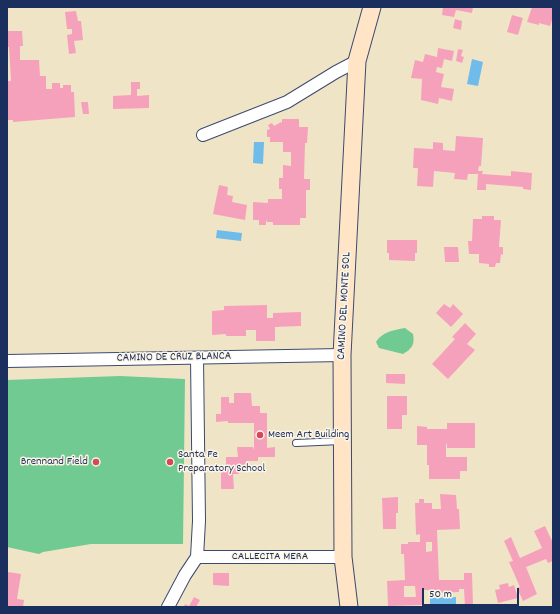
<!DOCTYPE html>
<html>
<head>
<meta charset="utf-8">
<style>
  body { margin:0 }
  #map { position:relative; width:560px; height:614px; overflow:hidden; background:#f0e4c6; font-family:Dekko,sans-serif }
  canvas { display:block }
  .frame { position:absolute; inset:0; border:8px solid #1b2f5e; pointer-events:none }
  .scale { position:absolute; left:422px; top:588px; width:97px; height:18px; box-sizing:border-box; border:2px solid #1b2f5e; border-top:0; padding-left:5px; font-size:12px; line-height:14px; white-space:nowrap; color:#1b2f5e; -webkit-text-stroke:3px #fcf5e5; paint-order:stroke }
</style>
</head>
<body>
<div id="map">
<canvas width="560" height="614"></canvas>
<div class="frame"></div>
<div class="scale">50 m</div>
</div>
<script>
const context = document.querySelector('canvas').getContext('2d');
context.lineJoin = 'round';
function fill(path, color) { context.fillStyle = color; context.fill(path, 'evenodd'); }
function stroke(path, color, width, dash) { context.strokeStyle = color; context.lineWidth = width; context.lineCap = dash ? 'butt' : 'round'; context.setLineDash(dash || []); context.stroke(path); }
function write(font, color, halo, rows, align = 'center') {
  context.font = font + ' Dekko,sans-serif'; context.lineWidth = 3; context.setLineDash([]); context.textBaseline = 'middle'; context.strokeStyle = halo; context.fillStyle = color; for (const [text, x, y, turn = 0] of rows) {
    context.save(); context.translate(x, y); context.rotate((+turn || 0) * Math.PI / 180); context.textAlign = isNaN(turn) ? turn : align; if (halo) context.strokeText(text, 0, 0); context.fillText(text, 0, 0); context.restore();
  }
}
const green = new Path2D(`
  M405,328L413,334C415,344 412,349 403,354L379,348L376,342C382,332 393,330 405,328Z
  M120,376L185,379L183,544H91L43,552L39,554L7,547V380Z`);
const water = new Path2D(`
  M472,59L483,62L478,86L467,84Z
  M254,142H264L263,164L253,163Z
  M217,230L242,233L241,241L216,238Z
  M456,597V607H430V598Z`);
const building = new Path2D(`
  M443,7H473L472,13L456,10L454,17L442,15Z
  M532,7H553V17L550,26L539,23V25L527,22Z
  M76,11L78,21H81L83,40L74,41L76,53L69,54L67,35L72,34V29H67L65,12Z
  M512,15L523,18L518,35L507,32Z
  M455,19L462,21L461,30L453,28Z
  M7,31H22L23,46H20V60H39L40,76H46V89H52V83H60V88H63V85H71V92H74L75,117L13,122V120H7V81H11L9,47H7Z
  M438,48L454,51L452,61L444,59L442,68L437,67L436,72L444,74L441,87L454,89L452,101L439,98L438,104L421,100L422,79L411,78L415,60L423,62L425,54L437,57Z
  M458,49L463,50L461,56L464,57L462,63L456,61Z
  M131,82H140V89H137V96L149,95V108L113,109V96L131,95Z
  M81,102H88L89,114H83Z
  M282,119H299V127H308L307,143H305L304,179H310V190H306V218H300V225H273V222H267L266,220V225H259V220H253V202L268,203V199H282V189H279V178H283V165L291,166V152H283V142H270V137H267V130L270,129L268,125L272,123L274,126L281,122L282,123Z
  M456,136L483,138L481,166H479L478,171H483L482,174L511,176V171L532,173L531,190L523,189V187L486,184V190H477L478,174H468L467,180L454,179L455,173L434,171L433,187L417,186L418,168H413L414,148L433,149V142L443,143V150L455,151Z
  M219,185L228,187L227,195L233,196L232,202L247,205L245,220L213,214Z
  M482,216H494V220H501L499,247H503V255L501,254L500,263H496L495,267H489V264L479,263V254H469L468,241H472L473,219H482Z
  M387,240H417V253H415V261L389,260V253H387Z
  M444,247H458L459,262H445Z
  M444,304L450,308L453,304L463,314L451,327L436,313Z
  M267,305V318H273V313L301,312V326L275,327V341H256V330H246V336H226V334L212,335V311L224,310V306Z
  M465,323L476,334L467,344L475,350L448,379L432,364L455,339L452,337Z
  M386,374H405V384L386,383Z
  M234,393H251L252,406H260V413H267V448L275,447V457H258V461H246L247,472H239V474H233L234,489H221V467H226V457H238L237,447H253V449L254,448V423H228V421L216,422V414H221V397H229V403H234Z
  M387,396H407V415H402V429H387Z
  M447,423H475V448H447V444H446V457H467V471H460V479H429V465H427V445H417V426L427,427V429H447Z
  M440,494L456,495L457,509H459L460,529L437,530L439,580H464V573H472L473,605L465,606L464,589H459V592L440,593V590H422V605L388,606L387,581L405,580L404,554H401V544H408V542H420V534L416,535L415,503H419V499H424V503H432V509H441ZM426,542H432V551L426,552ZM404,586H415L416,597H404Z
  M398,497V513H396V529H383L382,498Z
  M545,526L553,543V561L548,563L546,559L526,567L537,594L523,601L517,588L520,587L509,562L513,561L504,541L511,537L520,558L542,548L534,531Z
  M8,572L21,574L17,599L24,600L23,607H7Z
  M213,573H229V586L213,585Z
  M508,583L509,587L514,585L518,598L498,603L495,590L500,589L499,585Z
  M194,597L200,600L196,607H184L185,604L189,606Z`);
const lane = new Path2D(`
  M296,443L341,441`);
const street = new Path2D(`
  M203,135L287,102L336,72L357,61
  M7,361L342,355
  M197,557H343
  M168,607L185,575L197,557L199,521L197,358`);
const secondary = new Path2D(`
  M349,607L343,557L342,355L357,61L372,7`);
const markers = [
  [260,435,4,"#d1495b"],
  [96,462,4,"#d1495b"],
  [170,462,4,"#d1495b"]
];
const streetNames = [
  ["CAMINO DEL MONTE SOL",345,306,-87],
  ["CAMINO DE CRUZ BLANCA",174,358,-1],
  ["CALLECITA MERA",270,557]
];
const poiNames = [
  ["Meem Art Building",268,435],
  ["Santa Fe",178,455],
  ["Preparatory School",178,469],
  ["Brennand Field",88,462,"right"]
];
fill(green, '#70ca92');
fill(water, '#6fbbe9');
fill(building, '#f6a1bc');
stroke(lane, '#3b4a6e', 8);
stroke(street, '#3b4a6e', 14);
stroke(secondary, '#3b4a6e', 19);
stroke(lane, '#fff', 6);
stroke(street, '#fff', 12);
stroke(secondary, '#ffe4c6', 17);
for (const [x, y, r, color] of markers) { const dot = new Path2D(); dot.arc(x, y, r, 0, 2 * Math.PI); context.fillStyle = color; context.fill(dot); stroke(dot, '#fcf5e5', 1.5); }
write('12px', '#1b2f5e', '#fcf5e5', streetNames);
write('12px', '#1b2f5e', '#fcf5e5', poiNames, 'left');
</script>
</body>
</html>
